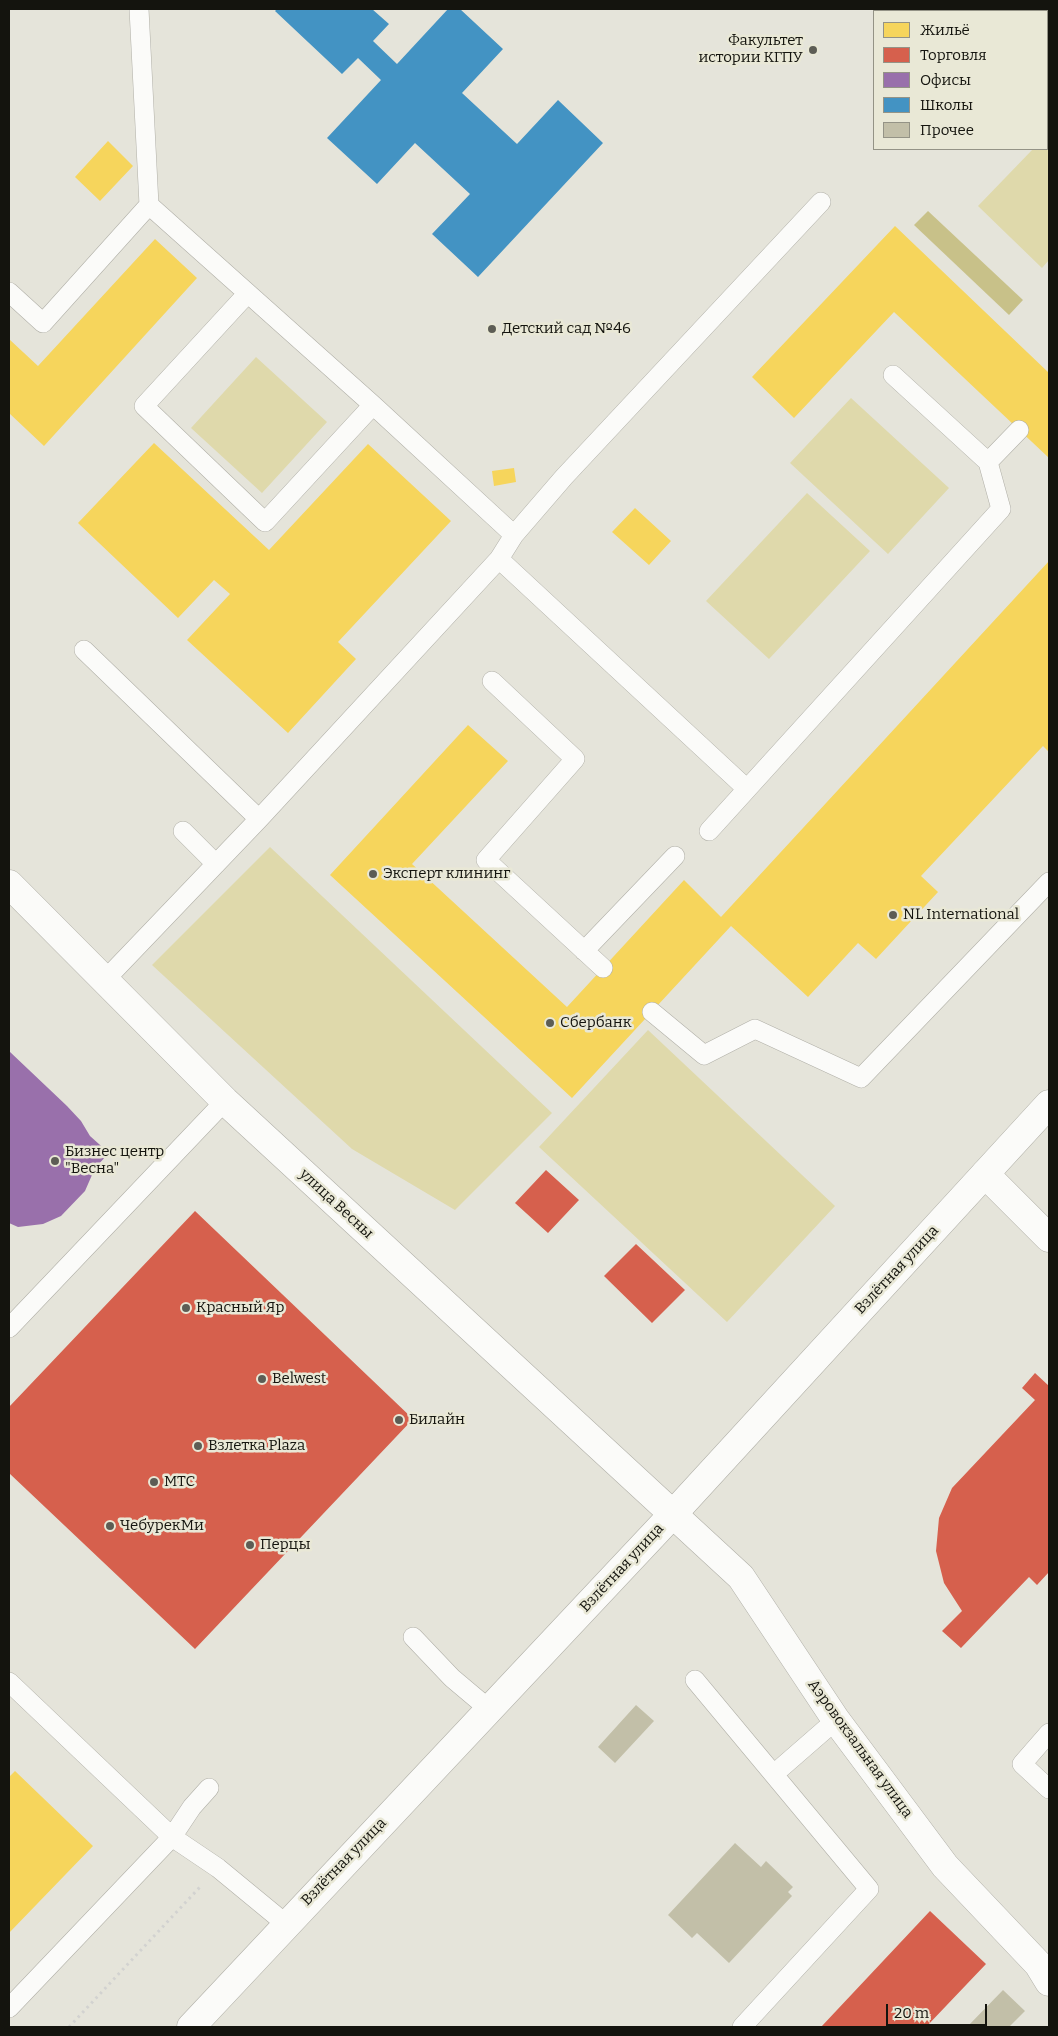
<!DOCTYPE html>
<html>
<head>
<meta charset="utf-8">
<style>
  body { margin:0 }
  #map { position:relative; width:1058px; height:2036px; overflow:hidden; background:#e5e4da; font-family:Bitter,serif }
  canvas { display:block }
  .frame { position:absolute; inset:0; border:10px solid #14140e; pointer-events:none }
  .legend { position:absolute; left:873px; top:10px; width:175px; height:140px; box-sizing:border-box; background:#e9e8d6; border:1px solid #949386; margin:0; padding:6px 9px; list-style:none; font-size:15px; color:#14140e }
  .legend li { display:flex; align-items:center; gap:10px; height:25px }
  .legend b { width:25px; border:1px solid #949386 }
  .scale { position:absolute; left:886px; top:2004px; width:101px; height:22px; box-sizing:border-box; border:2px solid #14140e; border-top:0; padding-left:6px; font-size:15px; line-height:18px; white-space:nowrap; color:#14140e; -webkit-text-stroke:4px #e9e8d6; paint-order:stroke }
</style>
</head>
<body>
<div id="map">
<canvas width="1058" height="2036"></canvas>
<div class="frame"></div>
<ul class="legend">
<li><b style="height:14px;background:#f6d55c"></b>Жильё</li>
<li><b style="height:14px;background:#d6604d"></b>Торговля</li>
<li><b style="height:14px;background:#9970ab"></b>Офисы</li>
<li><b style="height:14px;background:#4393c3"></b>Школы</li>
<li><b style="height:14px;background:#c2bfa8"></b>Прочее</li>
</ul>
<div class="scale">20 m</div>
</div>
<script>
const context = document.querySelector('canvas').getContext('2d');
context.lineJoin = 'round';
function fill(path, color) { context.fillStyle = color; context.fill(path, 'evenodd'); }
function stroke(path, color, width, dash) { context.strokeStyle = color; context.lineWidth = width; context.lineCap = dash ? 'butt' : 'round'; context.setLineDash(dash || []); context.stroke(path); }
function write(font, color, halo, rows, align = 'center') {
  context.font = font + ' Bitter,serif'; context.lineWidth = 5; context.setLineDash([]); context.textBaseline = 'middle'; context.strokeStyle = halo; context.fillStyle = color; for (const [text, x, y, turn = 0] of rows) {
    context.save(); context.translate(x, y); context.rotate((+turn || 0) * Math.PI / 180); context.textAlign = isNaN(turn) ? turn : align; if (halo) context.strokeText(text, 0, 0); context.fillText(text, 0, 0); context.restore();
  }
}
const green = new Path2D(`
  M1033,149H1046L1049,151V260L1042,268L978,206Z
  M256,357L327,422L262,493L191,428Z
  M851,398L949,488L888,554L790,463Z
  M807,493L870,551L769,659L706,601Z
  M270,847L552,1113L455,1210L352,1149L152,965Z
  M648,1030L835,1206L727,1322L539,1147Z`);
const forest = new Path2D(`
  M928,211L1023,300L1009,315L914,225Z`);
const homes = new Path2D(`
  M108,141L133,166L100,201L75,177Z
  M895,226L1049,373V458L894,312L794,418L752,377Z
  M155,239L197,278L44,446L9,413V339L38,366Z
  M154,443L269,550L368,444L451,521L338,642L356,659L288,733L187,640L230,594L214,580L178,618L78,523Z
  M514,468L516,482L494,486L492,471Z
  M635,508L671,541L649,565L612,532Z
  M1049,561V752L1043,746L921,876L938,892L876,959L858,943L808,997L731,926L572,1098L330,875L468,725L508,761L412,864L567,1007L684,880L721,917Z
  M15,1771L93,1846L9,1933V1777Z`);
const shops = new Path2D(`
  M546,1170L579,1200L548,1233L515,1203Z
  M195,1211L413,1419L195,1649L9,1473V1407Z
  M636,1244L685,1290L652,1323L604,1276Z
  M1035,1373L1049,1386V1572L1037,1585L1029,1577L961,1648L942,1631L962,1611L944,1583L936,1551L939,1518L952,1488L1035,1400L1022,1388Z
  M930,1911L986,1964L926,2027H821Z`);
const offices = new Path2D(`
  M9,1051L67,1106L81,1121L90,1136L109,1153L95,1168L85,1191L61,1216L43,1224L18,1227L9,1223Z`);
const schools = new Path2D(`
  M277,9H372L389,24L373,41L397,64L448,9H460L503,49L462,93L517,144L558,100L603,143L478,277L432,234L470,194L415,143L377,184L327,138L381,80L358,58L342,74L275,11Z`);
const building = new Path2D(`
  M636,1705L654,1721L615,1763L598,1747Z
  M735,1843L761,1867L766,1861L793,1887L788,1892L792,1896L729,1963L697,1933L692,1938L668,1915Z
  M1003,1990L1025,2011L1009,2027H967Z`);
const path = new Path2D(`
  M69,2027L200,1887`);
const service = new Path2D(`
  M139,9L149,205L373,405L514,535
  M9,292L43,323L149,205
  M247,294L144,406L265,522L373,405
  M893,375L988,462
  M499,559L747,789
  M84,650L259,819
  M492,681L575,759L486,860L603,968
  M183,831L216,864
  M709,831L1001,509L988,462L1019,430
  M584,951L675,856
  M104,981L259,819L499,559L514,535L564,477L821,202
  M652,1012L704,1055L755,1029L861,1078L1049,882
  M9,1328L225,1101
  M413,1637L452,1678L490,1710
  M695,1680L869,1889L742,2027
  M9,1682L172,1837L218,1868L286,1924
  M1049,1733L1022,1764L1049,1789
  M774,1774L836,1720
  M9,2008L172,1837L192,1807L209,1788`);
const tertiary = new Path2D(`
  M9,884L225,1101L741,1577L836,1720L945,1866L1038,1964L1049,1982
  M985,1174L1049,1238`);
const secondary = new Path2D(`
  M191,2027L673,1514L1049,1104`);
const markers = [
  [813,50,5,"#5d5d55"],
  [492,329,5,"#5d5d55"],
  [373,874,5,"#5d5d55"],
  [893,915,5,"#5d5d55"],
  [550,1023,5,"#5d5d55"],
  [55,1161,5,"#5d5d55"],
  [186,1308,5,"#5d5d55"],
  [262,1379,5,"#5d5d55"],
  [399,1420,5,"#5d5d55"],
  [198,1446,5,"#5d5d55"],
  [154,1482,5,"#5d5d55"],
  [110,1526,5,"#5d5d55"],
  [250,1545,5,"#5d5d55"]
];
const poiNames = [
  ["Факультет",803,41,"right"],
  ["истории КГПУ",803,58,"right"],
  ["Детский сад №46",502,329],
  ["Эксперт клининг",383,874],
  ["NL International",903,915],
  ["Сбербанк",560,1023],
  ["Бизнес центр",65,1152],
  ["\"Весна\"",65,1169],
  ["Красный Яр",196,1308],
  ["Belwest",272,1379],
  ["Билайн",409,1420],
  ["Взлетка Plaza",208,1446],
  ["МТС",164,1482],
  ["ЧебурекМи",120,1526],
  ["Перцы",260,1545]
];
const streetNames = [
  ["улица Весны",336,1204,43],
  ["Взлётная улица",897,1270,-47],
  ["Взлётная улица",622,1568,-47],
  ["Аэровокзальная улица",860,1749,54],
  ["Взлётная улица",344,1862,-46]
];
fill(green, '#dfd9ab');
fill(forest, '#c8c189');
fill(homes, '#f6d55c');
fill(shops, '#d6604d');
fill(offices, '#9970ab');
fill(schools, '#4393c3');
fill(building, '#c2bfa8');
stroke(service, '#b0afa7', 20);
stroke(tertiary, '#b0afa7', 29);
stroke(secondary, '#b0afa7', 29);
stroke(path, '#d2d2d0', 3, [2.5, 4]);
stroke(service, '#fbfbf9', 19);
stroke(tertiary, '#fbfbf9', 28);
stroke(secondary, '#fbfbf9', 28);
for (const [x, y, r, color] of markers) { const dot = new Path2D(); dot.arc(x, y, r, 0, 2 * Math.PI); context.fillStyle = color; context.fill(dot); stroke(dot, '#e9e8d6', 2); }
write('15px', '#14140e', '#e9e8d6', poiNames, 'left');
write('15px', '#14140e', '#e9e8d6', streetNames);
</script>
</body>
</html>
